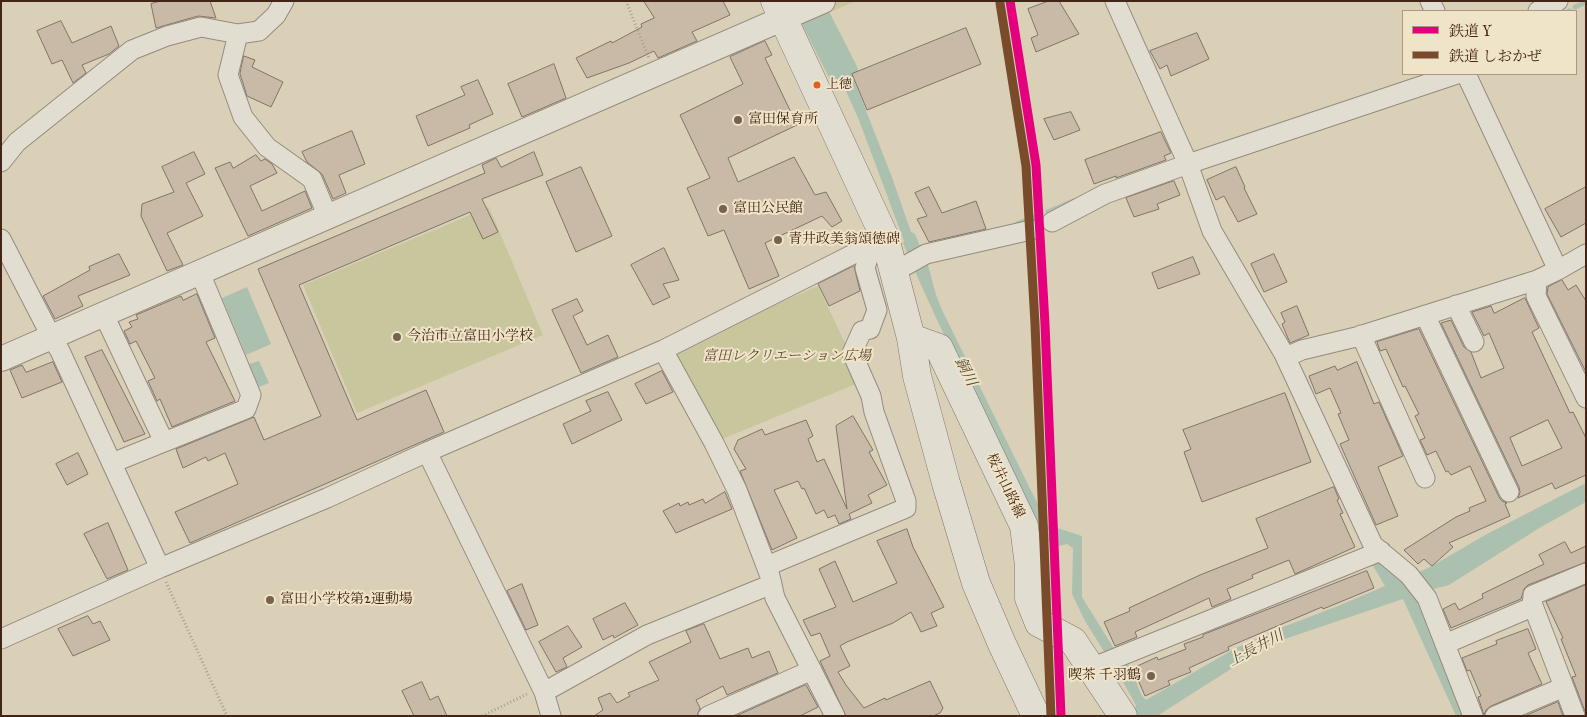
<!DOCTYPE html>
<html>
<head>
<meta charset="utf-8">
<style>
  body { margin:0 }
  #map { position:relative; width:1587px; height:717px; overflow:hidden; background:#dad0b8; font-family:"IM FELL Great Primer","Noto Serif JP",serif }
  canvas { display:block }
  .frame { position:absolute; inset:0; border:2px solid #422516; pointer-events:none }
  .legend { position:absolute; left:1402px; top:10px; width:175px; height:65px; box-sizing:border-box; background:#f0e4c8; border:1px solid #aa9881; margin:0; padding:6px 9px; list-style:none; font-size:15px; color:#422516 }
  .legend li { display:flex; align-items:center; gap:10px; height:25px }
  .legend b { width:25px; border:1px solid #aa9881 }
</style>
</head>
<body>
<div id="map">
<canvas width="1587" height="717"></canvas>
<div class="frame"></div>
<ul class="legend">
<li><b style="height:6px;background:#e5007d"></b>鉄道 Y</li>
<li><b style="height:6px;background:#7a4b2a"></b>鉄道 しおかぜ</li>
</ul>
</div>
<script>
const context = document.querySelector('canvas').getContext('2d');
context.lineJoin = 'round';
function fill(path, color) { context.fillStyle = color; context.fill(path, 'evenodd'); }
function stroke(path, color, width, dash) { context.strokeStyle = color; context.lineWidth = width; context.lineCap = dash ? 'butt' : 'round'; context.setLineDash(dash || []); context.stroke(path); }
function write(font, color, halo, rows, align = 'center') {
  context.font = font + ' "IM FELL Great Primer","Noto Serif JP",serif'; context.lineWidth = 4; context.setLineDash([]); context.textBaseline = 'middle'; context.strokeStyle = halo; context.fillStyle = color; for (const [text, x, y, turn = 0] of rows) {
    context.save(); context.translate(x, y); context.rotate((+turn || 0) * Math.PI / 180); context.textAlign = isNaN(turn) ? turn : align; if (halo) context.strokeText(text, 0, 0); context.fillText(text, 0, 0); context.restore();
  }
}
const green = new Path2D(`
  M829,1H856L819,17L814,8Z
  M489,207L543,335L357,413L303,285Z
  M818,286L863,381L720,440L673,350Z`);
const water = new Path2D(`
  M833,33L860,95L893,180L911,232L915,234L928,265L936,295L942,310L1048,525L1082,536V597L1113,647L1129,665L1142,696L1146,700L1234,649L1283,627L1338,606L1385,586L1370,561L1378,557L1402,580L1432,566L1485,535L1586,483V502L1541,527L1449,585L1414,594L1467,716H1456L1403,599L1270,644L1157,716H1133L1136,705L1119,675L1109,667L1105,653L1085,621L1072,594L1073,548L1067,544L1059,546L1039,538L1038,523C991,430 943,339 903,243L904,241L859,120L822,38Z
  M247,287L271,344L246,355L222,298Z
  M259,361L269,383L259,387L249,364Z`);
const stream = new Path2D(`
  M1575,7L1586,2
  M1569,11H1570
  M1048,212L1073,201
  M1017,224L1035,217`);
const river = new Path2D(`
  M807,1L843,72`);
const building = new Path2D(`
  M161,1H210L216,18L198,16L156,28L151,4Z
  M644,1H723L730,15L692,32L697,41L658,58L654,51L629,63L587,78L576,58L611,41L612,43L642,27L641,24L654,18Z
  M1049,1H1059L1079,34L1036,52L1031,38L1038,35L1028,9Z
  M61,21L72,43L111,26L119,46L109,54L82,65L86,73L73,83L62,60L52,64L37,31Z
  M966,28L981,64L867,110L852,74Z
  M1197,33L1209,59L1171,76L1167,65L1160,69L1150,51Z
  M765,41L772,55L765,58L797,125L728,158L738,182L794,157L815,195L826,192L842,221L832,227L822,216L765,243L779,276L749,289L724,230L708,236L687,188L710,178L680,115L743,84L730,57Z
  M244,56L255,60L252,67L283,82L271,107L247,96L240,74Z
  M554,64L566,98L522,117L508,84Z
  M478,80L493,114L469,125L470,128L428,146L416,116L465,95L461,87Z
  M1071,112L1080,130L1054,140L1044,119Z
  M352,131L365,164L339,175L346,193L333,199L322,174L307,162L302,152Z
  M1161,132L1171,153L1164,156L1166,160L1116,178V176L1094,184L1085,160Z
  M194,152L205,174L186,183L203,216L167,233L183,265L167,271L141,216L142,204L174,192L162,167Z
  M534,152L543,175L482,199L498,232L483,239L470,212L299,285L357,420L426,390L444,432L190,543L175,512L238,484L225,453L208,461L206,457L183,468L176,449L254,417L264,440L321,416L258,269L485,173L482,165L496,158L501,167Z
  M256,155L261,161L265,159L272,164L277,173L250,186L262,211L305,191L312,208L248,236L215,168L230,162L233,168Z
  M581,167L612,236L576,252L546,182Z
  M1236,167L1245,187L1244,188L1257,214L1238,222L1224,196L1216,200L1207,180Z
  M1174,181L1180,195L1157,204L1159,209L1134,217L1126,198Z
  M929,187L942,213L976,201L986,229L929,242L917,219L927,216L915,193Z
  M1586,187V223L1561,237L1545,209Z
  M664,248L679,280L663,284L670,297L653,305L631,265Z
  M119,254L130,275L78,296L83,306L55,319L43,296L90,270L89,267Z
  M1274,254L1287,282L1264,292L1251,264Z
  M1193,257L1200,274L1158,289L1152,273Z
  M854,266L860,291L829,306L818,284Z
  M1562,280L1568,290L1576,285L1586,301V372L1547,294L1548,287Z
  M197,294L215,338L206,342L235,401L172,427L160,399L157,401L148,381L155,378L136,341L130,344L124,331L132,327L129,322L138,319L136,315L181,296L183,300Z
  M1525,298L1539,328L1532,332L1570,413L1573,412L1586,438V475L1555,489L1552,483L1518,498L1520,492L1519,487L1441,323L1451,320L1464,347L1471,352L1481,378L1504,368L1489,333L1484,336L1472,312L1491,306L1494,313ZM1548,420L1562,448L1522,466L1510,438Z
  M577,299L583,311L573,316L587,345L608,335L618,357L581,373L552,310Z
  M1297,306L1309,335L1290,343L1282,324L1285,322L1281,313Z
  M1419,329L1499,497L1502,501L1507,503L1505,504L1510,516L1449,543L1453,547L1432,566L1424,559L1418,564L1404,550L1456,517L1470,511L1469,508L1486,501L1470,466L1451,475L1448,471L1446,472L1436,451L1427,455L1420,440L1425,438L1415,416L1419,414L1405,386L1403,387L1386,349L1380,351L1377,342Z
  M102,350L145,434L124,442L85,357Z
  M53,362L62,382L22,398L10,370L22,365L26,372Z
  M1357,362L1374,404L1379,402L1403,456L1378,467L1398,516L1376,525L1340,444L1349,440L1338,414L1341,413L1330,388L1316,394L1309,376L1335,366L1337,370Z
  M662,371L673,392L646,404L635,384Z
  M608,392L622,420L572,444L563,424L591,411L586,401Z
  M1285,393L1311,462L1202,502L1184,452L1191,449L1183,430Z
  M853,416L873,450L869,452L887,485L868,495L872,503L849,514L851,519L839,524L835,515L828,518L824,510L816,514L804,488L802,489L798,481L774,490L797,538L772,550L740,471L746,469L734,449L738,440L762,429L765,435L806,420L813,436L808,439L817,462L824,459L847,509L836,426Z
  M78,453L88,474L67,485L56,464Z
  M1334,487L1339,499L1337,500L1343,513L1340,514L1355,547L1295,574L1289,560L1252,575L1253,578L1227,589L1231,599L1212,607L1209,598L1135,632L1137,637L1115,646L1104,622L1130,611L1129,608L1200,575L1268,548L1256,519Z
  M725,492L732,509L676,533L663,511L679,503L680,506L688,502L689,505L703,499L705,503Z
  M108,523L128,570L107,579L84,534Z
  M907,529L913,547L944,607L931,613L937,626L921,632L911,612L893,623L847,642L840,646L850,666L838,672L846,685L864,708L885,698L886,700L930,681L943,708L940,713L933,716H846L820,661L830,656L820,633L811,636L803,620L836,607L819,569L835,561L853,602L897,583L877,541Z
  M1565,542L1571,553L1586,546V562L1528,585L1524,589L1521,599L1451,628L1443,609L1455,603L1459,610L1483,598L1482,594L1544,564L1539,555Z
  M1367,571L1374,588L1323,609L1322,607L1228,647L1229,650L1189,668L1191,672L1168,681L1170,685L1145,696L1133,668L1157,657L1158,660L1186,649L1184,644L1203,637V635Z
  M522,584L538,625L526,630L507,591Z
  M1586,585V714L1572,677L1576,676L1561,639L1563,638L1546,602Z
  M625,603L638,625L614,638L613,635L603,640L593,619Z
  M88,616L93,624L100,621L110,640L73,656L58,629Z
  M704,624L720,659L748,648L752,658L769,651L778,673L727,695L723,686L696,700L700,708L697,716H594L603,710L598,698L610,693L617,703L630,696L628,693L659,680L649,662L691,642L686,631Z
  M568,626L582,647L563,658L567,667L556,672L539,642Z
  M1528,629L1536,649L1528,653L1542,684L1491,706L1486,710L1484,715L1478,697L1481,696L1470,670L1467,671L1462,658L1497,644L1496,641Z
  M422,682L430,700L438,696L447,716H414L402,691Z
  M806,685L818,707L800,716H736Z
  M1558,702L1563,716H1525Z`);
const path = new Path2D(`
  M626,1L649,58
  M166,582L227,716
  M482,716L527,694`);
const minor = new Path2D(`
  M1115,1L1188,164L1212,231L1284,354L1373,545L1409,575L1427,598L1473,716
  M1430,1L1435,11
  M1538,11L1558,1
  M238,34L228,75L243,117L267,147L312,179L328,217
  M1466,74L1558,270L1537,280L1536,296L1586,398
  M1,162L17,142L132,50L167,36L201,27L238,34L259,31L276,15L284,1
  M1052,222L1105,194L1188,164L1457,74
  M1,239L52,338L60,351L160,568
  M1558,270L1586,254
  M894,272L926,254L1031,230
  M1456,305L1474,342
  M104,315L164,442
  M1425,315L1509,492
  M1361,335L1425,478
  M663,350L714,443L737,490L770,576L775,598L835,716
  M1286,357L1302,350L1356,337L1537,280
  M427,452L544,692L551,716
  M112,463L246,409L251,395L200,273
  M767,566L906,508V501L874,412L871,396L852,353L862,331L870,329L877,310L865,268L869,255L884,248
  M1532,603L1575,716
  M1,639L160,568L327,498L427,452L663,350L885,238
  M1445,644L1532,607L1533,595L1586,573
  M1091,668L1381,551
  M544,692L647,635L772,584
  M708,716L812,670
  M1495,716L1564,687`);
const tertiary = new Path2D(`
  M1,359L823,1`);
const secondary = new Path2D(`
  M775,1L885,238L911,338L917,376L946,483L976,583L1002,644L1036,716
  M911,338L939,348L1024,526L1029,566V598L1039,623L1073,641L1123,716`);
const rail1 = new Path2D(`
  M1010,1L1036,165L1045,324L1061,716`);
const rail2 = new Path2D(`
  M1000,3L1026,166L1035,324L1051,716`);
const markers = [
  [817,85,4.5,"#e05f21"],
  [738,120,5,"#77614f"],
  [723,209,5,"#77614f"],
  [778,240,5,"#77614f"],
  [397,337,5,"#77614f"],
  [270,600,5,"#77614f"],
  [1151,676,5,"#77614f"]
];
const busNames = [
  ["上徳",826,85]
];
const poiNames = [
  ["富田保育所",748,120],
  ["富田公民館",733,209],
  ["青井政美翁頌徳碑",788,240],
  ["今治市立富田小学校",407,337],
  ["富田小学校第2運動場",280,600],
  ["喫茶 千羽鶴",1141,676,"right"]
];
const parkNames = [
  ["富田レクリエーション広場",787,357]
];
const streetNames = [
  ["桜井山路線",1005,486,64]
];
const waterNames = [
  ["銅川",965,372,63],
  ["上長井川",1256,649,-28]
];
fill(green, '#c7c69d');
fill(water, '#abc0af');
stroke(stream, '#abc0af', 5);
stroke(river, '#abc0af', 30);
fill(building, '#c9baa7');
stroke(building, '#7f7567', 1);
stroke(minor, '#958b7c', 21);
stroke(tertiary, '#958b7c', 26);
stroke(secondary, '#7f7567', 29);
stroke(path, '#a69f94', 3, [1, 2.5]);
stroke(minor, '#e2ddd1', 19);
stroke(tertiary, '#e2ddd1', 24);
stroke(secondary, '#e2ddd1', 28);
stroke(rail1, '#e5007d', 9);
stroke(rail2, '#7a4b2a', 9);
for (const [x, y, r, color] of markers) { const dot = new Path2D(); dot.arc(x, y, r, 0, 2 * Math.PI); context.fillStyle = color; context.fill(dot); stroke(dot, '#f0e4c8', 2); }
write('13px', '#422516', '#f0e4c8', busNames, 'left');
write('14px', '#422516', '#f0e4c8', poiNames, 'left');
write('italic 14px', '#604b32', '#f0e4c8', parkNames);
write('14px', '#422516', '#f0e4c8', streetNames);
write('italic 15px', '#574a3b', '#f0e4c8', waterNames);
</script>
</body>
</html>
